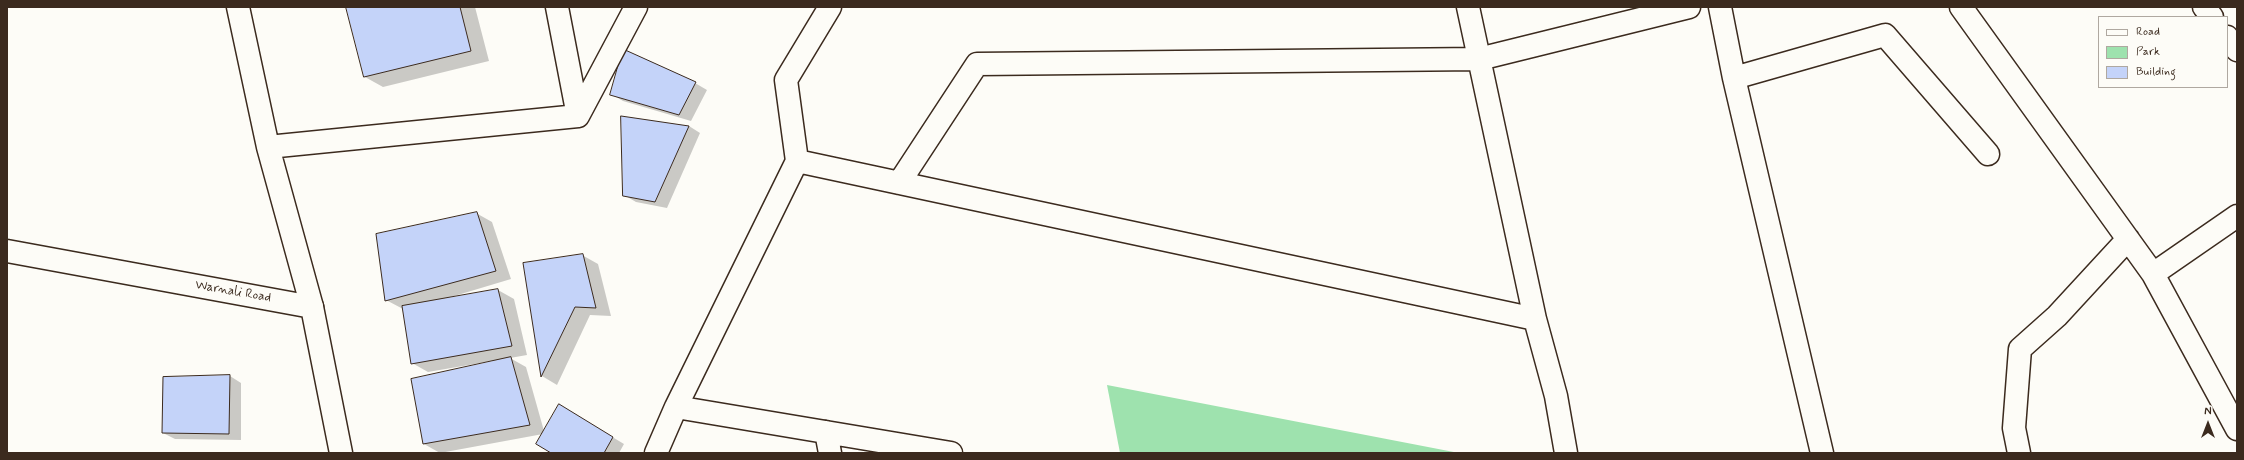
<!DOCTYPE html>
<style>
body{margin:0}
#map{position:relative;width:2244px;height:460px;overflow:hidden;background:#fdfcf7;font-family:Mynerve,sans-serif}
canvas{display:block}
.frame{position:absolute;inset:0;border:8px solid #3b2a1e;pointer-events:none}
.legend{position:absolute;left:2098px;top:16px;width:130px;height:72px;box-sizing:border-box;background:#fdfcf7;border:1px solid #afa8a0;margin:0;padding:5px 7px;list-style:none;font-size:12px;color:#3b2a1e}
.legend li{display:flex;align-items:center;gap:8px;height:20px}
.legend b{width:20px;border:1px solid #afa8a0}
.north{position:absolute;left:2188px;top:404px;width:40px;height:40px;-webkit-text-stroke:3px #fdfcf7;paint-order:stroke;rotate:0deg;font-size:11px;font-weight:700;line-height:16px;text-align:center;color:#3b2a1e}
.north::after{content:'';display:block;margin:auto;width:14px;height:18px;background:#3b2a1e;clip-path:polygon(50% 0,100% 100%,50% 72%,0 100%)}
</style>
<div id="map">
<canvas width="2244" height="460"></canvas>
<div class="frame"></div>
<ul class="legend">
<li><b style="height:5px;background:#fdfcf7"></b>Road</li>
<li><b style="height:11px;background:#9ee2ae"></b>Park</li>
<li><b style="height:11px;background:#c4d3f9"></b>Building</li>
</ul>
<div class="north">N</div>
</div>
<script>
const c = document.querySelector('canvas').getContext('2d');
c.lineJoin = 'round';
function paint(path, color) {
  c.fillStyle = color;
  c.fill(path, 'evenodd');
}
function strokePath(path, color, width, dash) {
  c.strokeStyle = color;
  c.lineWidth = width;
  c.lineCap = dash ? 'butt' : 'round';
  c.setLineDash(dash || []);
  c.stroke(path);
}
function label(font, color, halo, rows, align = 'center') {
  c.font = font + ' Mynerve,sans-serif';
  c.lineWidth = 4;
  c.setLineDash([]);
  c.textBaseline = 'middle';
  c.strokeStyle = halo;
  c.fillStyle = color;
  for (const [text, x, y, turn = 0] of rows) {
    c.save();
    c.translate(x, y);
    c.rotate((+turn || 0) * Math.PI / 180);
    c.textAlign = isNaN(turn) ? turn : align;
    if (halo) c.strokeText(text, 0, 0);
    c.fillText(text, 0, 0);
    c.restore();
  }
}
paint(new Path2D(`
 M1107 385 1459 453H1120Z`), '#9ee2ae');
paint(new Path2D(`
 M347 7H475L489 61 383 87 365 77Z
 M695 83 707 90 691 121 623 101 611 94Z
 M689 126 700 133 667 208 636 202 624 195Z
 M476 213 492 222 511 279 441 300 498 290 514 299 527 355 510 358 526 367 544 431 559 405 624 444 619 453H553L543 434 440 453 424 444 412 380 493 362 492 361 428 372 412 363 403 309 386 300Z
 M582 255 598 264 611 316 590 315 557 385 542 376 524 264Z
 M230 376 241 383V440L175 439 163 433Z`), '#0003');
const building = new Path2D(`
 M346 7H460L471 51 364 77Z
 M623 49 696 82 679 115 610 95Z
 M621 116 689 126 655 202 623 196Z
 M477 212 496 271 385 301 376 234Z
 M583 254 596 308 575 307 541 377 523 263Z
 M498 289 512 346 411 364 402 306Z
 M511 357 530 425 423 444 411 379Z
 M230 375 229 434 162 433 163 377Z
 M559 404 613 437 604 453H551L536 444Z`);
paint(building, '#c4d3f9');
strokePath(building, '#3b2a1e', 1);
const minor = new Path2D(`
 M238 7 268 147 312 307
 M1720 7 1734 78 1822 453
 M1961 7 2153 274
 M2204 7 2212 17
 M2227 37 2237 50
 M1734 78 1885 35 1988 154
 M578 116 636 7
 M268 147 578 116 557 7
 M797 161 786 80 830 7
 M899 183 977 64 1479 59 1689 7
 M2237 216 2153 274 2237 429
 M1535 319 1556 396 1566 453
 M676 407 797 161 1535 319 1468 7
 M826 432 830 453
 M656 453 676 407 951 453
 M2019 453 2014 428 2020 349 2057 316 2128 239`);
const major = new Path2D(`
 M7 251 312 307 341 453`);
strokePath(minor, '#3b2a1e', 25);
strokePath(major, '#3b2a1e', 25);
strokePath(minor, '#fdfcf7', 22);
strokePath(major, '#fdfcf7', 22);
label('13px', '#3b2a1e', '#fdfcf7', [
 ["Warnali Road",233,292,10]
]);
</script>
